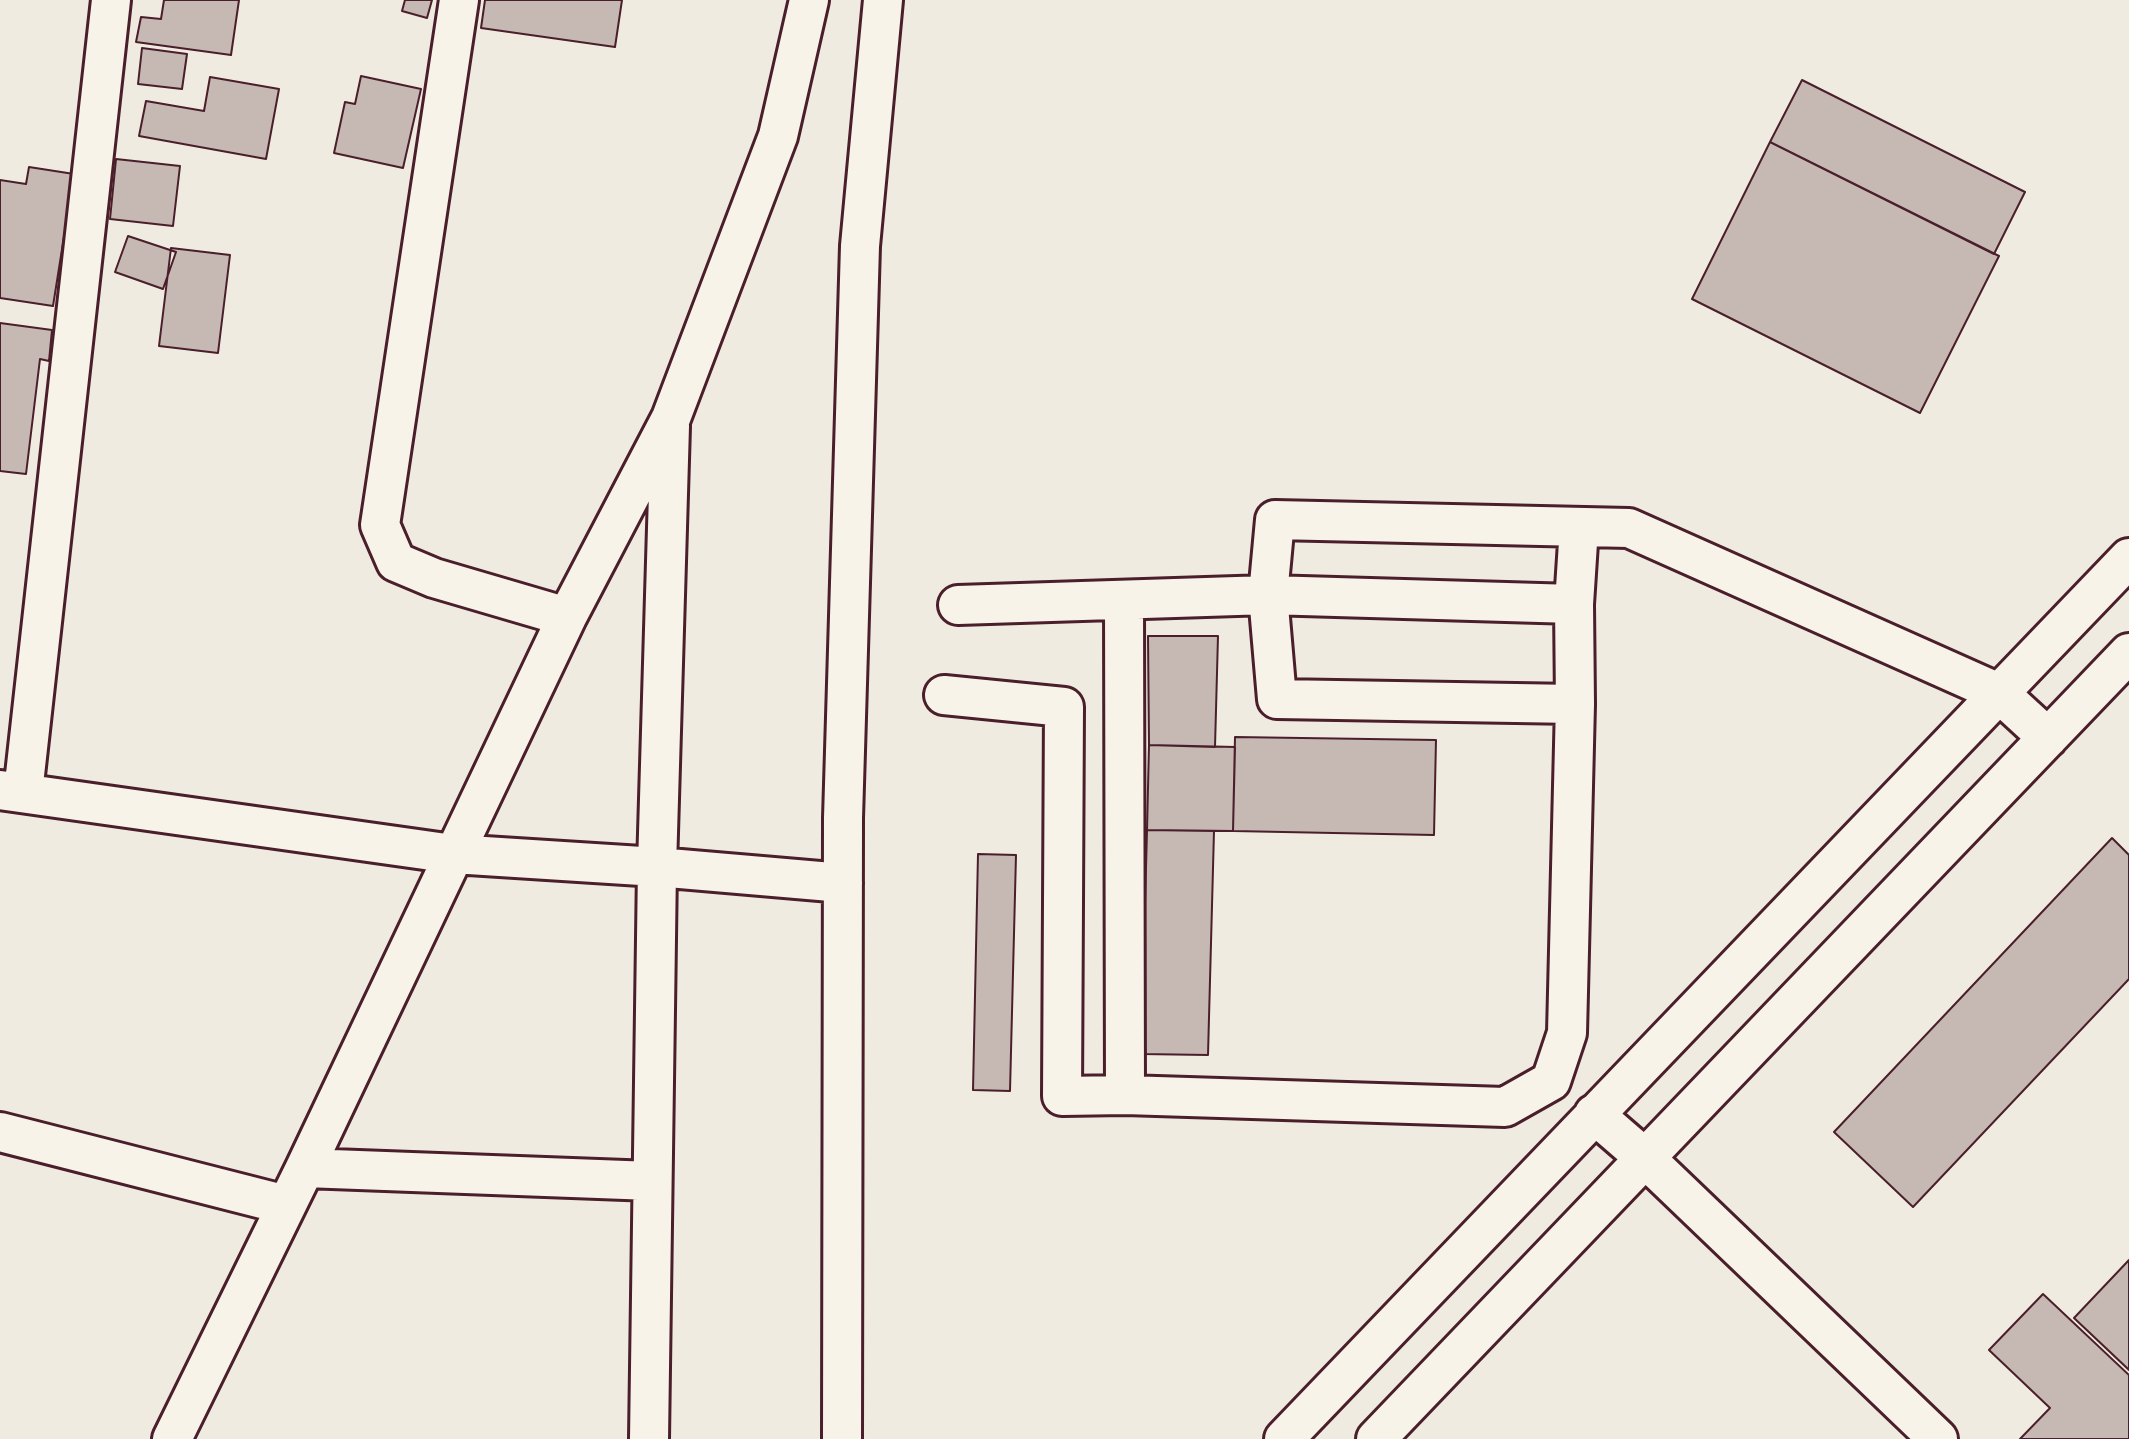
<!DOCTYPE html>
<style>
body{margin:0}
canvas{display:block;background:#f0ebe0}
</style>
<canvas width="2129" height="1439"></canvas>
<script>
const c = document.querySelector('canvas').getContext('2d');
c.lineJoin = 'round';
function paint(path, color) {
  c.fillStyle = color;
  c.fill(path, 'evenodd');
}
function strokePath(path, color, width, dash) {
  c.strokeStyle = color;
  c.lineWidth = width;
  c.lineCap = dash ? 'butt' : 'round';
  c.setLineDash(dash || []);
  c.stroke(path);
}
const building = new Path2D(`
 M164 0H239L231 55 136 42 141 17 161 19Z
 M405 0H432L427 18 402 11Z
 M485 0H622L615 47 481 28Z
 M142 48 187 54 182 89 138 84Z
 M361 76 421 89 403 168 334 153 345 102 355 104Z
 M210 77 279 89 266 159 139 136 146 101 204 111Z
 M1802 80 2025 192 1994 254 1770 142Z
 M1770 142 1999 256 1920 413 1692 299Z
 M116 159 180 166 173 226 110 219Z
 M29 167 74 174 53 306 0 298V180L26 184Z
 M128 236 176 252 163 289 115 272Z
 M171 248 230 255 218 353 159 346Z
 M0 323 52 330 49 361 40 359 26 474 0 471Z
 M1148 636H1218L1215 747 1149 745Z
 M1235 737 1436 740 1434 835 1233 831Z
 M1149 745 1235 747 1233 831 1147 830Z
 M1147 830 1214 831 1208 1055 1141 1054Z
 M2112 838 2129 855V979L1913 1207 1834 1132Z
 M978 854 1016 855 1010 1091 973 1090Z
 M2129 1260V1370L2074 1318Z
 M2043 1294 2129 1375V1439H2020L2050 1408 1989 1350Z`);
paint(building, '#c6b8b3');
strokePath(building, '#4a1f2b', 2);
const minor = new Path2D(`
 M459 0 380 525 396 562 434 578 567 617
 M1124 600 1125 1095
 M958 605 1268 595 1574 604
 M944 695 1064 707 1062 1096 1125 1095 1505 1107 1551 1081 1567 1033 1575 704 1574 604 1579 527
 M1575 704 1277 699 1268 595 1275 520 1629 528 1999 693 2048 738
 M0 790 453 854 657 867 843 883
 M23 793 111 0
 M1594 1114 1646 1159 1938 1439
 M0 1132 286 1205
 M305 1168 652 1181
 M172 1439 305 1168 567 617 671 418 778 136 809 0
 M649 1439 657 867 670 426
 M842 1439 843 818 860 246 883 0
 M1284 1439 2129 558
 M1376 1439 2129 653`);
strokePath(minor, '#4a1f2b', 44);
strokePath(minor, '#f7f3e8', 38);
</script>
